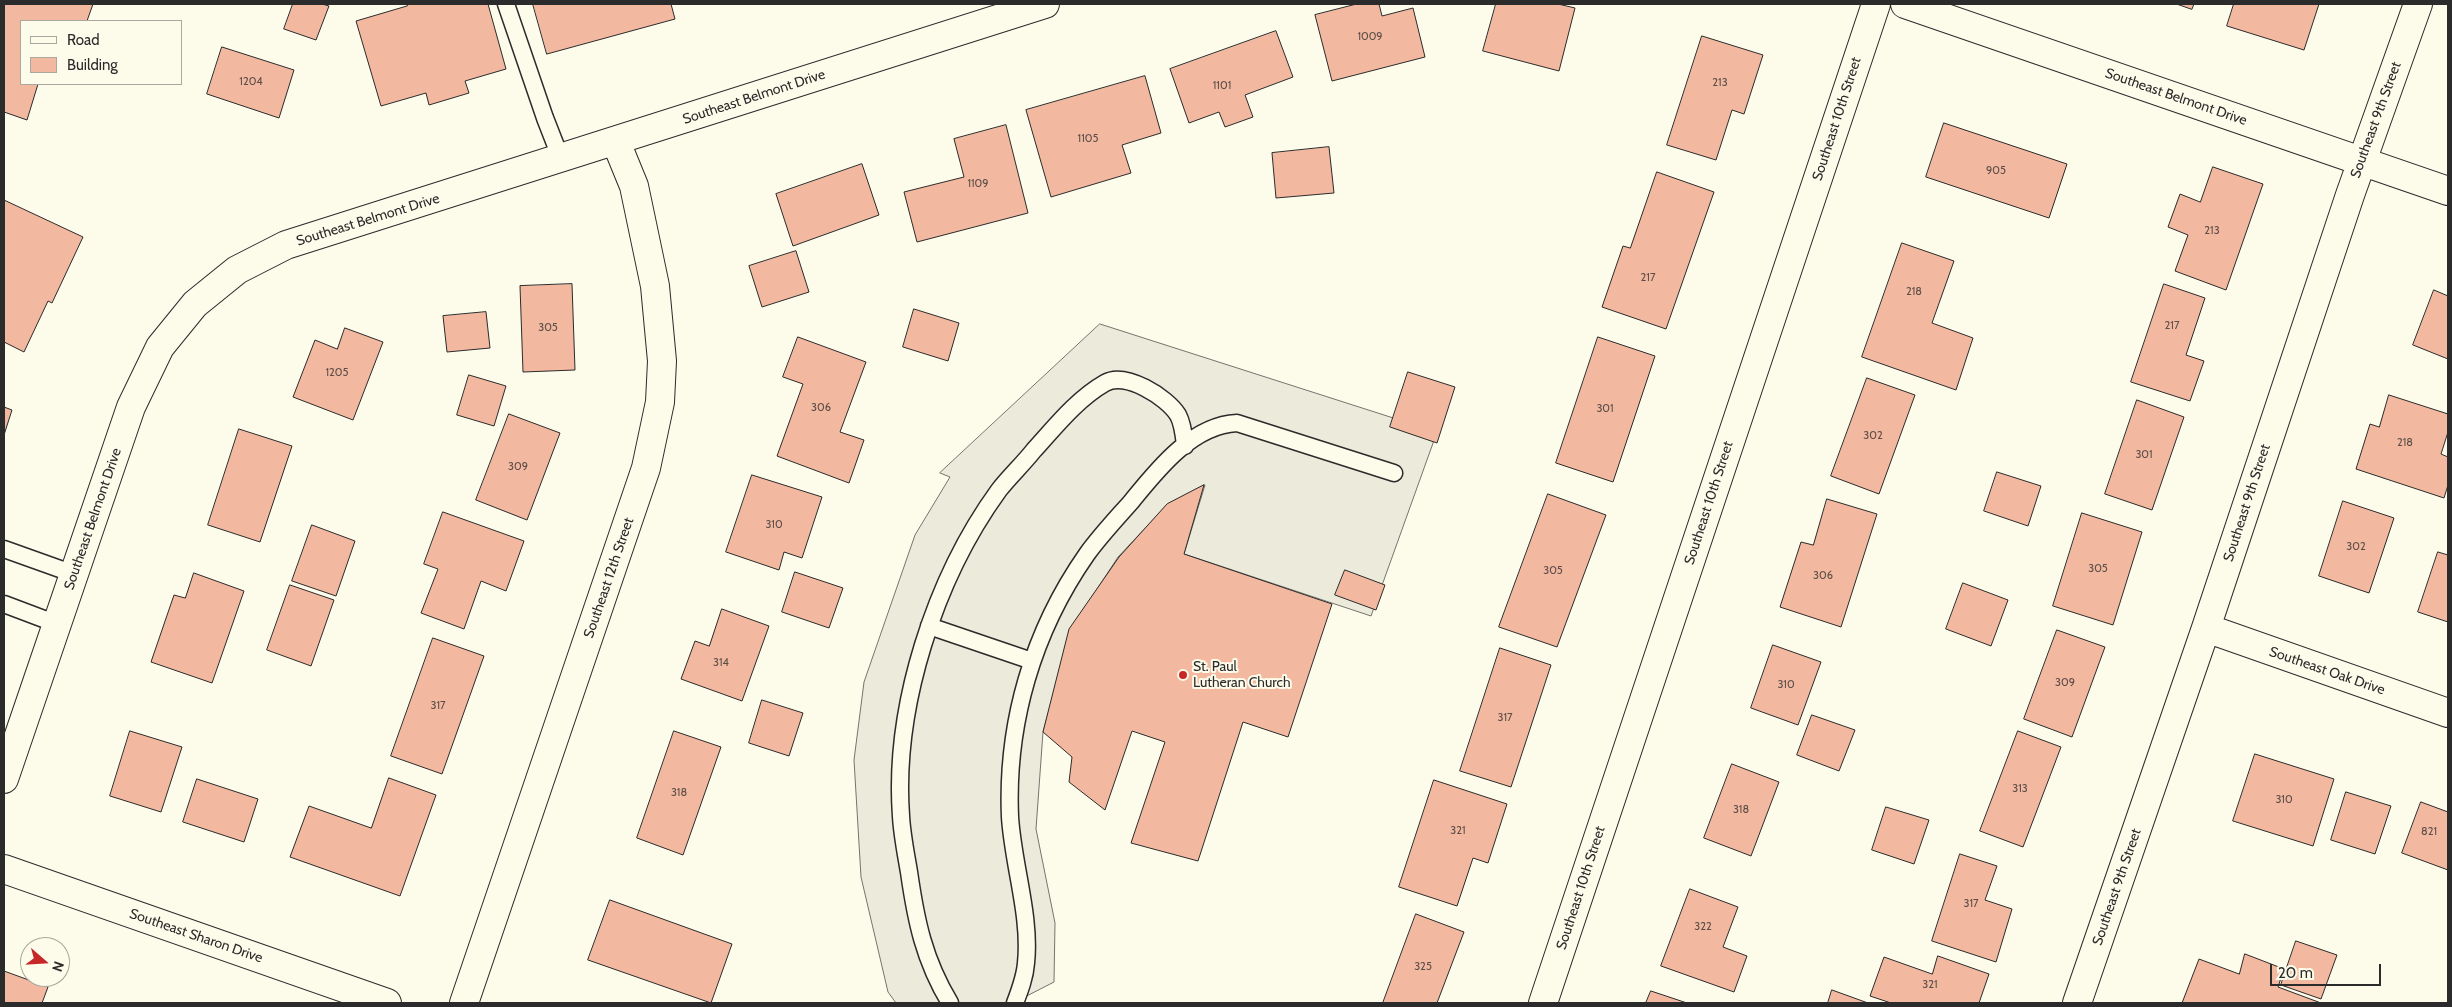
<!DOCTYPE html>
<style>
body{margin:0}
#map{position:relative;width:2452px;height:1007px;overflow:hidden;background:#fdfbea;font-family:Cabin,sans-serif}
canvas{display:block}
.frame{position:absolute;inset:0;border:5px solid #2b2b2b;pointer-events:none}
.legend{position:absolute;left:20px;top:20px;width:162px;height:65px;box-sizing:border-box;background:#fdfbea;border:1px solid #a9a89e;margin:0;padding:6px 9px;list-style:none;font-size:15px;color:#2b2b2b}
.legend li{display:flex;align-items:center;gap:10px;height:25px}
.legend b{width:25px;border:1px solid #a9a89e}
.north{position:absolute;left:20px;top:937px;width:50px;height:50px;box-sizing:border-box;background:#fdfbea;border:1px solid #a9a89e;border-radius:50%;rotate:109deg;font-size:14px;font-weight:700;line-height:20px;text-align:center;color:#2b2b2b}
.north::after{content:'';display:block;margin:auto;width:18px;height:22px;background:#c62828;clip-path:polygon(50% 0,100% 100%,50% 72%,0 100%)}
.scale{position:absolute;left:2270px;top:964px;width:111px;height:22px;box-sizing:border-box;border:2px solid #2b2b2b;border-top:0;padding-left:6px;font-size:15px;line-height:18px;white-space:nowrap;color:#2b2b2b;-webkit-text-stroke:4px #fdfbea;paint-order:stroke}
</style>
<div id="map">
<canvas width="2452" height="1007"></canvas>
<div class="frame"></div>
<ul class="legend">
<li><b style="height:6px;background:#fdfbea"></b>Road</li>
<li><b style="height:14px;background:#f2b8a0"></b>Building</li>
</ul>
<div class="north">N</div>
<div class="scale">20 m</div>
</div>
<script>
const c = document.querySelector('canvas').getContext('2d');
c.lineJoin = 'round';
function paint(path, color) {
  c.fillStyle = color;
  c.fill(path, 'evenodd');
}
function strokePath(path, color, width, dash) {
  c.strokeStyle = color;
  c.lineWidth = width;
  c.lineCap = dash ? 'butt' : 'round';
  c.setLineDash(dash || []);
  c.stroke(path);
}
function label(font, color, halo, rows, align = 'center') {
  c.font = font + ' Cabin,sans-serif';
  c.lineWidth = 4;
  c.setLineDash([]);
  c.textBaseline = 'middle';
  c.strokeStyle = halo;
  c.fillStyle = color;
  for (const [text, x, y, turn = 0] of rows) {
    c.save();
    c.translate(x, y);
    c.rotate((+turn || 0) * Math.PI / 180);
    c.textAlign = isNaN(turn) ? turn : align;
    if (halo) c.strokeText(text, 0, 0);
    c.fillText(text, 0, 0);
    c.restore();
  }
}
const parking = new Path2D(`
 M1100 324 1437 432 1371 616 1184 554 1205 485 1167 505 1118 557 1071 629 1043 732 1036 829 1055 923 1054 982 1013 1003H896L888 992 861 877 854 760 864 682 915 535 950 477 940 473Z`);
paint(parking, '#eceadb');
strokePath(parking, '#74746e', 1);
const building = new Path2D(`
 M4 4H93L87 21H21V84H38L27 120 4 112Z
 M293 4H322L329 6 316 40 284 29Z
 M407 4H488L506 69 465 81 469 93 429 105 426 93 381 106 356 21 407 6Z
 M533 4H671L675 19 547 54Z
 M1357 4H1379L1382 16 1413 8 1425 57 1332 81 1315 15Z
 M1496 4H1558L1575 8 1559 71 1483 51Z
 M2177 4H2194L2192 9Z
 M2234 4H2319L2304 50 2227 26Z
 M1276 31 1293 77 1245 95 1253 117 1225 127 1219 112 1189 123 1170 69Z
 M1702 36 1763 55 1744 114 1732 110 1716 160 1667 145Z
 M222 47 294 70 279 118 207 94Z
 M1145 76 1161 133 1122 145 1131 173 1051 197 1026 110Z
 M1944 123 2067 164 2049 218 1926 177Z
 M1006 125 1028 213 917 242 904 192 964 177 954 139Z
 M1329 147 1334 193 1276 198 1272 153Z
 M862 164 879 215 793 246 776 194Z
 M2213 167 2263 184 2226 290 2175 271 2188 235 2168 227 2180 194 2200 202Z
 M1657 172 1714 192 1666 329 1602 307 1623 246 1630 248Z
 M4 200 83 237 52 303 48 301 24 352 4 342Z
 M1902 243 1954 261 1932 323 1973 338 1956 390 1862 357Z
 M796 251 809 292 762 307 749 266Z
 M572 284 575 370 523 372 520 286Z
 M2164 284 2205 298 2186 355 2204 361 2190 401 2131 382Z
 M2434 290 2448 296V359L2413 345Z
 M914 309 959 323 948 361 903 347Z
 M486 312 490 348 447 352 443 316Z
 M345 328 383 342 353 420 293 397 315 340 337 349Z
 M798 337 866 362 840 432 864 440 849 483 777 456 803 384 783 377Z
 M1598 337 1655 356 1613 482 1556 463Z
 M1408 372 1455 387 1437 443 1390 427Z
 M469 375 506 386 494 426 457 415Z
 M1867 378 1915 395 1879 494 1831 476Z
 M2389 395 2448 414V432L2441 454 2448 457V485L2444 498 2356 469 2370 424 2379 427Z
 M2137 400 2184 417 2152 510 2105 494Z
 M4 407 12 410 4 435Z
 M509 414 560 433 527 520 476 500Z
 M239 429 292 446 260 542 208 525Z
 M1997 472 2041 486 2028 526 1984 511Z
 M752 475 822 497 802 558 784 552 779 570 726 552Z
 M1204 485 1184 554 1332 604 1288 737 1243 722 1198 861 1131 843 1165 742 1132 731 1105 810 1069 782 1072 757 1043 732 1069 629 1119 557 1167 504Z
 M1548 494 1606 515 1557 647 1499 627Z
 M1827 499 1877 514 1841 627 1780 607 1801 542 1813 545Z
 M2343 501 2394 518 2369 593 2319 576Z
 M443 512 524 541 506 591 481 581 464 629 421 613 438 569 424 564Z
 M2082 513 2142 532 2113 625 2053 606Z
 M312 525 355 541 336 596 292 581Z
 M2438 552 2448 555V622L2418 612Z
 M1345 570 1385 585 1376 610 1335 595Z
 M795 572 843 588 829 628 782 612Z
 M194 573 244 591 212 683 151 662 174 595 185 598Z
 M1963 583 2008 600 1991 646 1946 629Z
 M290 585 334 600 311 666 267 650Z
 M722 609 769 626 742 701 681 679 695 641 709 646Z
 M2057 630 2105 647 2072 737 2024 719Z
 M433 638 484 656 442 774 391 756Z
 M1773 645 1821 662 1798 725 1751 708Z
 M1500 648 1551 665 1511 787 1460 771Z
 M762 700 803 713 789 756 749 743Z
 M1812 715 1855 730 1839 771 1797 755Z
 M130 731 182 747 161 812 110 796Z
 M674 731 721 747 683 855 637 838Z
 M2018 731 2061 747 2023 847 1980 831Z
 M2255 754 2334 779 2313 846 2233 821Z
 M1732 764 1779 782 1751 856 1704 838Z
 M389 778 436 795 400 896 290 857 309 806 371 828Z
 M197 779 258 799 244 842 183 822Z
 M1434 780 1507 804 1488 863 1473 858 1457 906 1399 887Z
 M2346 792 2391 806 2375 854 2331 840Z
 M2421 802 2448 812V870L2402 853Z
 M1886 807 1929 820 1914 864 1872 850Z
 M1960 854 1997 866 1985 900 2012 909 1996 962 1932 941Z
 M1690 889 1738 907 1723 947 1747 956 1734 992 1661 966Z
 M610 900 732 944 711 1003 588 960Z
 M1416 914 1464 932 1437 1003H1383Z
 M2296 941 2337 955 2321 999 2281 985Z
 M2245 954 2284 969 2278 987 2321 1003H2182L2199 959 2239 974Z
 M1938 956 1989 974 1979 1003H1891L1870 996 1884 957 1932 974Z
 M4 971 48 987 42 1003H4Z
 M1832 990 1868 1003H1828Z
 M1651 991 1687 1003H1646Z`);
paint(building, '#f2b8a0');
strokePath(building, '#2b2b2b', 1);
const lane = new Path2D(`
 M506 4 545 118 561 159
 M4 549 74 574
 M4 604 57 624
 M929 626 1032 661
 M950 1003C924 960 916 921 909 872 906 854 902 835 901 816 893 707 935 578 999 490 1010 476 1023 464 1034 450 1055 427 1077 399 1105 383 1125 371 1167 397 1178 415 1183 424 1184 436 1185 446
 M1015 1003C1020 990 1025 977 1026 963 1031 916 1013 865 1010 817 1006 723 1033 631 1087 554 1100 536 1116 519 1131 502 1157 470 1192 425 1237 423L1394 473`);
const street = new Path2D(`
 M1905 4 2448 191
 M2206 628 2448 713
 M4 779 131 407 160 347 195 304 237 270 286 245 1045 4
 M4 869 387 1003
 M464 1003 646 468 660 402 662 361 655 286 634 186 616 142
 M1543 1003 1876 4
 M2077 1003 2206 628 2350 195 2418 4`);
strokePath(lane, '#2b2b2b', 19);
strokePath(street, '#2b2b2b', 30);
strokePath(lane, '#fdfbea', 16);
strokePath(street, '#fdfbea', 28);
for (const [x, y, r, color] of [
 [1183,675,5,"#c62828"]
]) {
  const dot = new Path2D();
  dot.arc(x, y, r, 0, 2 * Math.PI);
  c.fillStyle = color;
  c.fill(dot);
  strokePath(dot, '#fdfbea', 2);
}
label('11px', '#5d4e48', null, [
 ["1009",1370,37],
 ["1204",251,82],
 ["213",1720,83],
 ["1101",1222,86],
 ["1105",1088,139],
 ["905",1996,171],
 ["1109",978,184],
 ["213",2212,231],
 ["217",1648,278],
 ["218",1914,292],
 ["217",2172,326],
 ["305",548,328],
 ["1205",337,373],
 ["306",821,408],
 ["301",1605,409],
 ["302",1873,436],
 ["218",2405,443],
 ["301",2144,455],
 ["309",518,467],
 ["310",774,525],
 ["302",2356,547],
 ["305",2098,569],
 ["305",1553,571],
 ["306",1823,576],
 ["314",721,663],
 ["309",2065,683],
 ["310",1786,685],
 ["317",438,706],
 ["317",1505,718],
 ["313",2020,789],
 ["318",679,793],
 ["310",2284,800],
 ["318",1741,810],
 ["321",1458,831],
 ["821",2429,832],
 ["317",1971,904],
 ["322",1703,927],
 ["325",1423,967],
 ["321",1930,985]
]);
label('14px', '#2b2b2b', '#fdfbea', [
 ["Southeast Belmont Drive",754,97,-18],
 ["Southeast Belmont Drive",2176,97,19],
 ["Southeast 10th Street",1837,119,-72],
 ["Southeast 9th Street",2376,120,-70],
 ["Southeast Belmont Drive",368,220,-17],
 ["Southeast 10th Street",1709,503,-72],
 ["Southeast 9th Street",2247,503,-72],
 ["Southeast Belmont Drive",93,519,-71],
 ["Southeast 12th Street",609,578,-71],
 ["Southeast Oak Drive",2327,671,19],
 ["Southeast 9th Street",2117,887,-71],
 ["Southeast 10th Street",1581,888,-72],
 ["Southeast Sharon Drive",196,936,19]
]);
label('14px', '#2b2b2b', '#fdfbea', [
 ["St. Paul",1193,667],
 ["Lutheran Church",1193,683]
], 'left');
</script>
